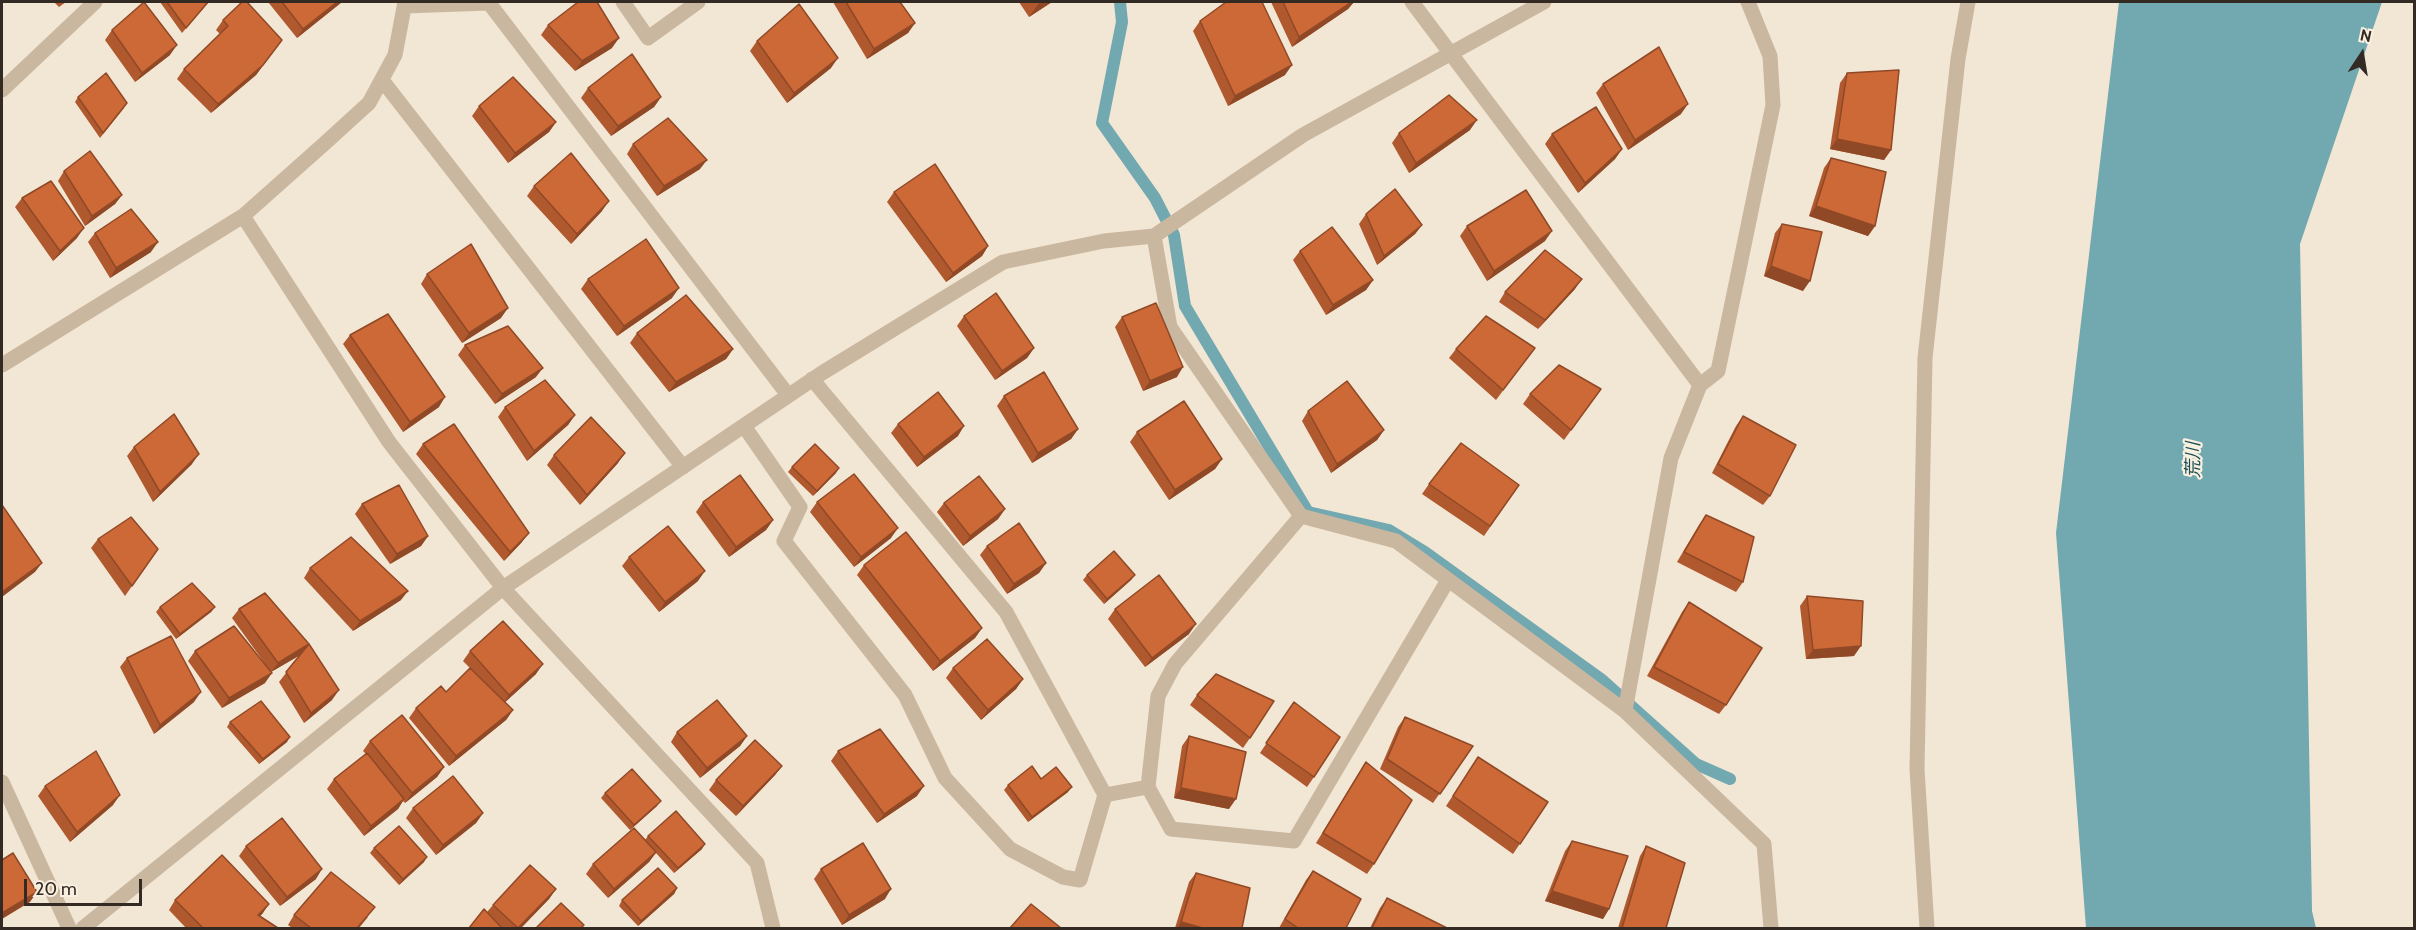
<!DOCTYPE html>
<meta charset="utf-8">
<style>
body{margin:0}
#map{position:relative;width:2416px;height:930px;overflow:hidden;background:#f2e6d4;font-family:Cabin,sans-serif}
canvas{display:block}
.frame{position:absolute;inset:0;border:3px solid #332a24;pointer-events:none}
.north{position:absolute;left:2332px;top:24px;width:60px;height:60px;-webkit-text-stroke:4px #f9f0e0;paint-order:stroke;rotate:12deg;font-size:16px;font-weight:700;line-height:24px;text-align:center;color:#332a24}
.north::after{content:'';display:block;margin:auto;width:21px;height:27px;background:#332a24;clip-path:polygon(50% 0,100% 100%,50% 72%,0 100%)}
.scale{position:absolute;left:24px;top:879px;width:118px;height:27px;box-sizing:border-box;border:3px solid #332a24;border-top:0;padding-left:8px;font-size:18px;line-height:21px;white-space:nowrap;color:#332a24;-webkit-text-stroke:4px #f9f0e0;paint-order:stroke}
</style>
<div id="map">
<canvas width="2416" height="930"></canvas>
<div class="frame"></div>
<div class="north">N</div>
<div class="scale">20 m</div>
</div>
<script>
const c = document.querySelector('canvas').getContext('2d');
c.lineJoin = 'round';
function paint(path, color) {
  c.fillStyle = color;
  c.fill(path, 'evenodd');
}
function strokePath(path, color, width, dash) {
  c.strokeStyle = color;
  c.lineWidth = width;
  c.lineCap = dash ? 'butt' : 'round';
  c.setLineDash(dash || []);
  c.stroke(path);
}
function label(font, color, halo, rows, align = 'center') {
  c.font = font + ' Cabin,"Noto Sans JP",sans-serif';
  c.lineWidth = 4.5;
  c.setLineDash([]);
  c.textBaseline = 'middle';
  c.strokeStyle = halo;
  c.fillStyle = color;
  for (const [text, x, y, turn = 0] of rows) {
    c.save();
    c.translate(x, y);
    c.rotate((+turn || 0) * Math.PI / 180);
    c.textAlign = isNaN(turn) ? turn : align;
    if (halo) c.strokeText(text, 0, 0);
    c.fillText(text, 0, 0);
    c.restore();
  }
}
paint(new Path2D(`
 M2119 2H2382L2300 244 2312 911 2316 928H2086L2056 533Z`), '#72a8b0');
strokePath(new Path2D(`
 M1120 2 1122 22 1102 123 1155 198 1174 235 1185 306 1308 512 1389 530 1425 552 1601 679 1696 764 1730 779`), '#72a8b0', 12);
strokePath(new Path2D(`
 M623 2 648 38 698 2
 M1412 2 1700 385
 M405 6 489 3 788 395
 M382 80 683 467
 M2 90 95 2
 M243 216 389 442 503 588 757 863 773 928
 M1154 236 1170 327 1301 516 1396 541 1625 711 1764 844 1771 928
 M2 365 243 216 324 144 369 103 395 55 405 2
 M744 426 800 507 784 541 905 695 945 778 1010 849 1063 877 1080 880 1105 795 1006 612 812 379
 M1625 711 1671 458 1700 385 1718 371 1773 105 1770 56 1748 2
 M2 782 69 928
 M1148 787 1171 829 1294 841 1448 580
 M1105 795 1148 787 1158 696 1175 664 1301 516
 M83 928 503 588 822 373 1003 262 1104 241 1154 236 1303 135 1544 2`), '#cab7a0', 15);
strokePath(new Path2D(`
 M1927 928 1917 769 1925 358 1958 59 1968 2`), '#cab7a0', 15);
paint(new Path2D(`
 M54 2H66L59 7Z
 M160 2H209L182 33Z
 M268 2H342L297 38Z
 M833 2H900L915 23 908 33 867 59Z
 M1019 2H1052L1029 17Z
 M1271 2H1354L1348 9 1292 47Z
 M223 20 282 40 256 75 211 113 177 79 184 69 220 34 216 30Z
 M1200 21 1285 75 1228 106 1193 31Z
 M548 25 612 48 575 71 541 35Z
 M112 30 170 55 135 82 105 40Z
 M757 41 831 68 787 103 750 51Z
 M1847 73 1891 150 1884 160 1830 149 1840 83Z
 M1603 84 1681 114 1628 150 1596 93Z
 M588 88 661 97 654 107 611 136 581 98Z
 M78 97 124 108 100 138 75 102Z
 M479 106 556 122 549 132 508 163 472 116Z
 M1470 130 1409 173 1392 143 1399 133Z
 M1552 134 1622 149 1615 159 1578 193 1545 144Z
 M633 144 700 169 657 196 627 154Z
 M1831 158 1875 226 1868 236 1809 216 1824 168Z
 M64 171 122 195 115 204 85 226 58 181Z
 M534 186 602 211 571 244 527 196Z
 M894 192 988 246 982 256 946 282 887 202Z
 M22 198 77 238 53 261 15 207Z
 M1366 214 1422 225 1415 234 1377 265 1359 224Z
 M1782 224 1803 291 1764 276 1775 233Z
 M1467 226 1545 241 1487 281 1460 236Z
 M95 233 151 252 110 278 88 242Z
 M1300 251 1373 280 1366 290 1326 315 1293 260Z
 M427 274 501 318 462 343 421 284Z
 M588 279 672 298 617 336 581 289Z
 M1575 289 1538 329 1499 302 1505 292Z
 M964 316 1034 348 1027 358 995 380 957 326Z
 M1122 317 1177 377 1143 391 1115 327Z
 M637 333 733 349 726 359 669 392 630 343Z
 M350 335 439 407 403 432 343 344Z
 M465 345 536 377 495 404 458 355Z
 M1535 348 1496 400 1449 358 1456 349Z
 M1601 389 1564 440 1523 404 1530 394Z
 M1004 396 1078 429 1071 439 1032 463 997 406Z
 M505 407 575 415 568 425 527 461 498 417Z
 M1308 411 1384 430 1377 440 1331 473 1302 421Z
 M1743 416 1770 496 1763 505 1712 473 1736 426Z
 M898 424 958 436 917 467 891 433Z
 M1137 432 1222 459 1215 469 1169 500 1130 442Z
 M423 444 522 542 504 561 416 454Z
 M134 447 192 464 153 502 127 456Z
 M554 455 618 463 580 505 547 465Z
 M792 467 836 473 813 496 788 472Z
 M1429 484 1519 485 1484 536 1422 494Z
 M703 502 773 520 766 530 729 557 696 512Z
 M817 502 891 538 854 567 810 512Z
 M944 503 1005 509 998 519 963 546 937 512Z
 M362 504 428 536 421 546 390 564 355 514Z
 M1706 515 1743 582 1736 592 1677 562 1699 525Z
 M98 539 158 549 125 596 91 548Z
 M987 546 1046 563 1039 573 1007 594 980 555Z
 M629 557 698 581 659 612 622 566Z
 M864 565 982 628 975 638 933 671 857 575Z
 M310 568 401 600 353 631 304 578Z
 M1087 575H1135L1131 580 1104 604 1083 580Z
 M265 593 332 700 304 723 279 682 300 655 271 672 232 618 239 609Z
 M1807 596 1854 656 1806 659 1800 606Z
 M1689 602 1726 705 1719 714 1647 676 1682 612Z
 M160 607H215L211 612 176 639 156 612Z
 M1115 609 1189 634 1145 667 1108 619Z
 M195 651 265 683 222 708 188 661Z
 M470 651 536 674 505 702 513 710 506 720 449 766 409 718 416 708 446 692 470 668 463 661Z
 M127 658 194 702 154 734 120 667Z
 M953 668 1023 679 1016 689 981 720 946 678Z
 M1197 695 1250 738 1243 748 1190 705Z
 M1294 702 1314 777 1307 787 1260 753Z
 M1405 717 1473 746 1433 803 1380 769 1398 727Z
 M230 722 287 742 259 764 227 727Z
 M677 732 747 736 740 746 700 778 671 742Z
 M1189 736 1229 809 1174 798 1182 746Z
 M370 741 444 767 437 777 405 803 403 801 398 809 364 836 327 789 334 779 366 754 363 751Z
 M838 751 917 796 877 823 831 761Z
 M1478 757 1548 802 1513 854 1446 806Z
 M1366 762 1374 864 1367 874 1316 843Z
 M782 766 775 775 736 816 709 790 716 780Z
 M1041 779 1068 792 1028 822 1004 790 1008 785Z
 M45 786 113 805 70 842 38 796Z
 M605 793 657 806 630 830 601 798Z
 M413 808 483 813 476 823 436 855 406 818Z
 M648 836 702 849 674 873 656 853 649 862 608 898 586 874 593 864 645 840Z
 M1572 841 1609 909 1603 919 1545 901 1565 851Z
 M246 846 316 879 280 906 239 856Z
 M1646 846 1666 928H1618L1640 856Z
 M374 848 424 862 399 885 370 853Z
 M821 869 885 899 842 925 814 879Z
 M1313 871 1346 928H1279L1306 880Z
 M1196 873 1242 928H1175L1189 882Z
 M677 888 674 894 638 926 619 906 622 900Z
 M556 889 549 899 521 928H469L487 912 493 905Z
 M1387 898 1447 928H1370L1380 908Z
 M175 900 263 913 259 917 278 928H186L169 910Z
 M294 915 368 917 359 928H292L288 925Z`), '#b0592f');
paint(new Path2D(`
 M337 2H342L297 38 303 29Z
 M1041 2H1052L1029 17 1039 3Z
 M1352 2H1354L1348 9 1292 47 1299 37Z
 M915 23 908 33 867 59 874 49Z
 M619 38 612 48 575 71 582 61Z
 M282 40 256 75 211 113 218 104Z
 M177 45 170 55 135 82 142 73Z
 M838 58 831 68 787 103 794 93Z
 M1292 65 1285 75 1228 106 1235 96Z
 M661 97 654 107 611 136 618 126Z
 M1688 104 1681 114 1628 150 1635 140Z
 M1477 120 1470 130 1409 173 1416 163Z
 M556 122 549 132 508 163 515 153Z
 M1837 139 1891 150 1884 160 1830 149Z
 M1622 149 1615 159 1578 193 1585 183Z
 M707 160 700 169 657 196 664 186Z
 M122 195 115 204 85 226 92 216Z
 M609 201 602 211 571 244 577 234Z
 M1816 206 1875 226 1868 236 1809 216Z
 M1422 225 1415 234 1377 265 1384 256Z
 M84 228 77 238 53 261 60 251Z
 M1552 231 1545 241 1487 281 1494 271Z
 M158 242 151 252 110 278 116 268Z
 M988 246 982 256 946 282 953 273Z
 M1771 266 1810 281 1803 291 1764 276Z
 M1582 279 1575 289 1538 329 1545 320Z
 M1373 280 1366 290 1326 315 1333 305Z
 M679 288 672 298 617 336 624 326Z
 M508 308 501 318 462 343 469 333Z
 M1034 348 1027 358 995 380 1002 371Z
 M733 349 726 359 669 392 676 382Z
 M1183 367 1177 377 1143 391 1150 381Z
 M543 368 536 377 495 404 502 394Z
 M445 397 439 407 403 432 410 422Z
 M575 415 568 425 527 461 534 451Z
 M964 426 958 436 917 467 924 457Z
 M1078 429 1071 439 1032 463 1038 453Z
 M1384 430 1377 440 1331 473 1337 464Z
 M625 453 618 463 580 505 587 495Z
 M199 454 192 464 153 502 160 492Z
 M1222 459 1215 469 1169 500 1175 490Z
 M839 468 836 473 813 496 817 491Z
 M1005 509 998 519 963 546 970 536Z
 M773 520 766 530 729 557 736 547Z
 M898 528 891 538 854 567 861 557Z
 M529 533 522 542 504 561 510 552Z
 M428 536 421 546 390 564 397 554Z
 M42 563 35 572 2 597V592Z
 M1046 563 1039 573 1007 594 1014 584Z
 M705 571 698 581 659 612 665 602Z
 M1135 575 1131 580 1104 604 1107 599Z
 M408 591 401 600 353 631 360 621Z
 M215 607 211 612 176 639 180 634Z
 M1196 624 1189 634 1145 667 1152 658Z
 M982 628 975 638 933 671 940 661Z
 M309 644 302 654 271 672 278 663Z
 M1861 646 1854 656 1806 659 1813 650Z
 M543 664 536 674 502 705 509 695Z
 M272 673 265 683 222 708 229 698Z
 M1023 679 1016 689 981 720 988 710Z
 M339 690 332 700 304 723 311 713Z
 M201 692 194 702 154 734 160 725Z
 M513 710 506 720 449 766 456 756Z
 M747 736 740 746 700 778 707 768Z
 M290 737 287 742 259 764 263 759Z
 M782 766 775 775 736 816 743 806Z
 M444 767 437 777 405 803 412 793Z
 M924 786 917 796 877 823 884 814Z
 M1072 787 1068 792 1028 822 1032 817Z
 M1181 788 1236 799 1229 809 1174 798Z
 M120 795 113 805 70 842 77 832Z
 M404 799 398 809 364 836 371 826Z
 M661 801 657 806 630 830 634 825Z
 M483 813 476 823 436 855 443 845Z
 M705 844 702 849 674 873 678 868Z
 M656 852 649 862 608 898 614 889Z
 M427 857 424 862 399 885 403 879Z
 M322 869 316 879 280 906 287 897Z
 M677 888 674 894 638 926 641 921Z
 M556 889 549 899 521 928H519Z
 M891 889 885 899 842 925 849 915Z
 M1552 891 1609 909 1603 919 1545 901Z
 M37 892 30 902 2 919V913Z
 M269 904 263 913 251 925 258 915Z
 M1181 922 1203 928H1177Z`), '#904926');
const building = new Path2D(`
 M144 2 177 45 142 73 112 30Z
 M167 2H208L186 28Z
 M242 2H247L282 40 263 65 218 104 184 69 228 26 223 20Z
 M282 2H337L303 29Z
 M578 2H597L619 38 582 61 548 25Z
 M846 2H900L915 23 874 49Z
 M1226 2H1262L1292 65 1235 96 1200 21Z
 M1283 2H1352L1299 37Z
 M799 4 838 58 794 93 757 41Z
 M1659 47 1688 104 1635 140 1603 84Z
 M632 54 661 97 618 126 588 88Z
 M1899 70 1891 150 1837 139 1847 73Z
 M106 73 127 103 103 133 78 97Z
 M513 77 556 122 515 153 479 106Z
 M1449 95 1477 120 1416 163 1399 133Z
 M1596 107 1622 149 1585 183 1552 134Z
 M668 118 707 160 664 186 633 144Z
 M90 151 122 195 92 216 64 171Z
 M571 153 609 201 577 234 534 186Z
 M1831 158 1886 172 1875 226 1816 206Z
 M935 164 988 246 953 273 894 192Z
 M51 181 84 228 60 251 22 198Z
 M1395 189 1422 225 1384 256 1366 214Z
 M1526 190 1552 231 1494 271 1467 226Z
 M131 209 158 242 116 268 95 233Z
 M1782 224 1822 232 1810 281 1771 266Z
 M1332 227 1373 280 1333 305 1300 251Z
 M646 239 679 288 624 326 588 279Z
 M471 244 508 308 469 333 427 274Z
 M1545 250 1582 279 1545 320 1505 292Z
 M996 293 1034 348 1002 371 964 316Z
 M686 295 733 349 676 382 637 333Z
 M1156 303 1183 367 1150 381 1122 317Z
 M388 314 445 397 410 422 350 335Z
 M1486 316 1535 348 1503 390 1456 349Z
 M508 326 543 368 502 394 465 345Z
 M1559 365 1601 389 1571 430 1530 394Z
 M1044 372 1078 429 1038 453 1004 396Z
 M545 380 575 415 534 451 505 407Z
 M1347 381 1384 430 1337 464 1308 411Z
 M938 392 964 426 924 457 898 424Z
 M1184 401 1222 459 1175 490 1137 432Z
 M174 414 199 454 160 492 134 447Z
 M1743 416 1796 445 1770 496 1718 464Z
 M591 417 625 453 587 495 554 455Z
 M454 424 529 533 510 552 423 444Z
 M1461 443 1519 485 1490 526 1429 484Z
 M815 444 839 468 817 491 792 467Z
 M854 474 898 528 861 557 817 502Z
 M740 475 773 520 736 547 703 502Z
 M979 476 1005 509 970 536 944 503Z
 M399 485 428 536 397 554 362 504Z
 M2 505 42 563 2 592Z
 M1706 515 1754 537 1743 582 1684 552Z
 M131 517 158 549 132 586 98 539Z
 M1019 523 1046 563 1014 584 987 546Z
 M668 526 705 571 665 602 629 557Z
 M906 532 982 628 940 661 864 565Z
 M351 537 408 591 360 621 310 568Z
 M1114 551 1135 575 1107 599 1087 575Z
 M1159 575 1196 624 1152 658 1115 609Z
 M192 583 215 607 180 634 160 607Z
 M265 593 309 644 278 663 239 609Z
 M1807 596 1863 601 1861 646 1813 650Z
 M1689 602 1762 648 1726 705 1654 667Z
 M503 621 543 664 509 695 470 651Z
 M234 626 272 673 229 698 195 651Z
 M171 636 201 692 160 725 127 658Z
 M987 639 1023 679 988 710 953 668Z
 M309 644 339 690 311 713 286 672Z
 M470 668 513 710 456 756 416 708 441 686 446 692Z
 M1216 674 1274 701 1250 738 1197 695Z
 M717 700 747 736 707 768 677 732Z
 M261 701 290 737 263 759 230 722Z
 M1294 702 1340 737 1314 777 1266 743Z
 M402 715 444 767 412 793 370 741Z
 M1405 717 1473 746 1440 794 1387 759Z
 M880 729 924 786 884 814 838 751Z
 M1189 736 1246 752 1236 799 1181 788Z
 M755 740 782 766 743 806 716 780Z
 M96 751 120 795 77 832 45 786Z
 M367 753 404 799 371 826 334 779Z
 M1478 757 1548 802 1520 844 1453 796Z
 M1366 762 1412 800 1374 864 1323 833Z
 M1032 766 1041 779 1056 767 1072 787 1032 817 1008 785Z
 M632 769 661 801 634 825 605 793Z
 M453 776 483 813 443 845 413 808Z
 M676 811 705 844 678 868 648 836Z
 M282 818 322 869 287 897 246 846Z
 M399 826 427 857 403 879 374 848Z
 M634 828 656 852 614 889 593 864Z
 M1572 841 1628 856 1609 909 1552 891Z
 M863 843 891 889 849 915 821 869Z
 M1646 846 1685 863 1666 928H1622Z
 M13 853 37 892 2 913V860Z
 M222 855 269 904 258 915 278 928H203L175 900Z
 M530 865 556 889 518 928 493 905Z
 M658 868 677 888 641 921 622 900Z
 M1313 871 1361 899 1346 928H1298L1285 919Z
 M331 872 375 907 357 928H311L294 915Z
 M1196 873 1250 888 1242 928H1203L1181 922Z
 M1387 898 1447 928H1372Z
 M561 903 584 925 581 928H536Z
 M1031 904 1061 928H1010Z
 M484 909 502 928H469Z`);
paint(building, '#cd6837');
strokePath(building, '#904926', 1.5);
label('italic 18px', '#184d56', '#f9f0e0', [
 ["荒川",2194,460,-90]
]);
</script>
